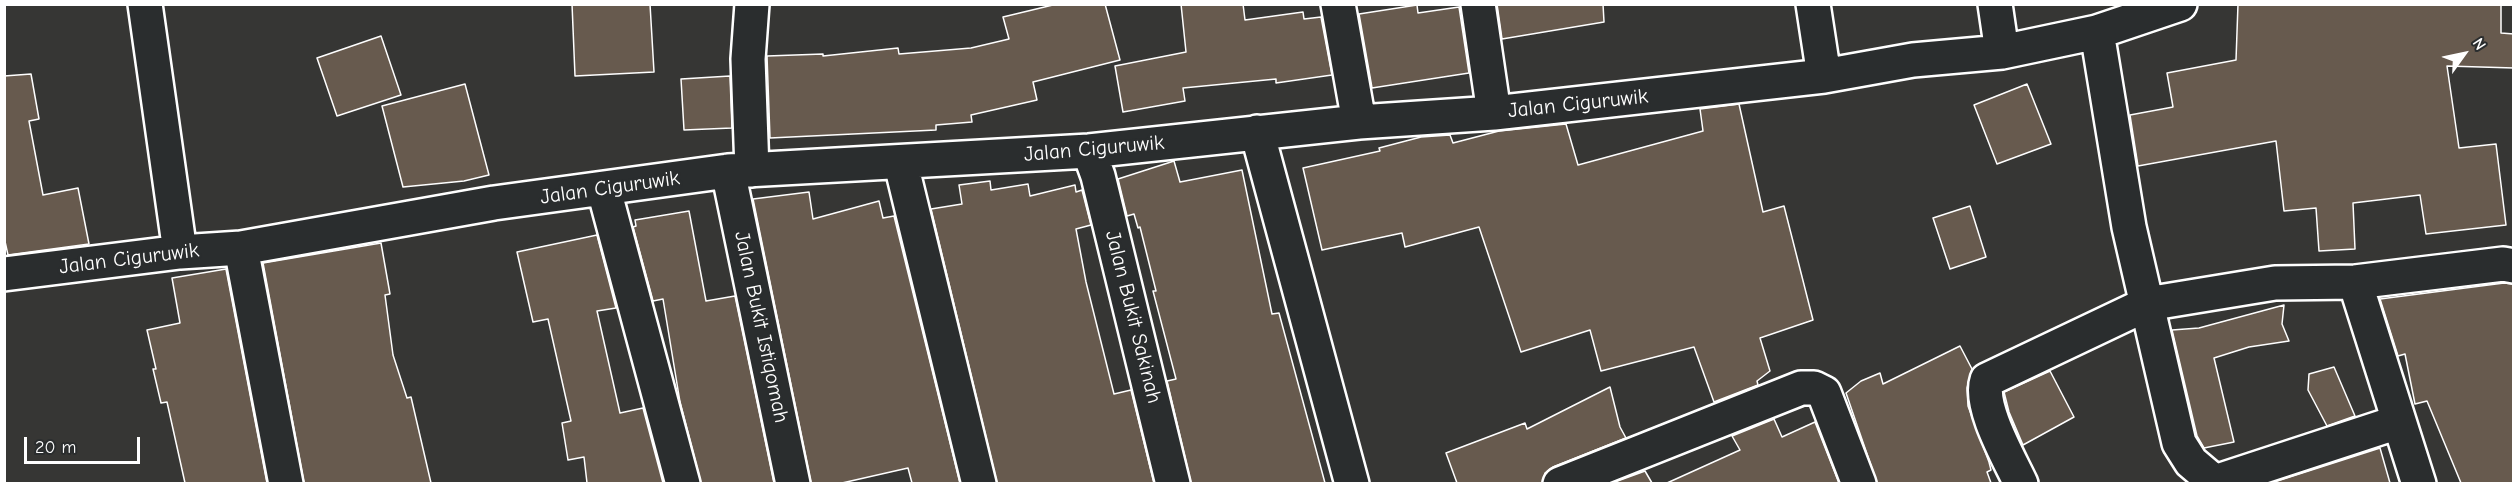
<!DOCTYPE html>
<style>
body{margin:0}
#map{position:relative;width:2518px;height:488px;overflow:hidden;background:#363634;font-family:"Comic Neue",sans-serif}
canvas{display:block}
.frame{position:absolute;inset:0;border:6px solid #fff;pointer-events:none}
.north{position:absolute;left:2434px;top:24px;width:60px;height:60px;-webkit-text-stroke:4px #2a2d2e;paint-order:stroke;rotate:57deg;font-size:16px;font-weight:700;line-height:24px;text-align:center;color:#fff}
.north::after{content:'';display:block;margin:auto;width:21px;height:27px;background:#fff;clip-path:polygon(50% 0,100% 100%,50% 72%,0 100%)}
.scale{position:absolute;left:24px;top:437px;width:116px;height:27px;box-sizing:border-box;border:3px solid #fff;border-top:0;padding-left:8px;font-size:18px;line-height:21px;white-space:nowrap;color:#fff;-webkit-text-stroke:4px #2a2d2e;paint-order:stroke}
</style>
<div id="map">
<canvas width="2518" height="488"></canvas>
<div class="frame"></div>
<div class="north">N</div>
<div class="scale">20 m</div>
</div>
<script>
const c = document.querySelector('canvas').getContext('2d');
c.lineJoin = 'round';
function paint(path, color) {
  c.fillStyle = color;
  c.fill(path, 'evenodd');
}
function strokePath(path, color, width, dash) {
  c.strokeStyle = color;
  c.lineWidth = width;
  c.lineCap = dash ? 'butt' : 'round';
  c.setLineDash(dash || []);
  c.stroke(path);
}
function label(font, color, halo, rows, align = 'center') {
  c.font = font + ' "Comic Neue",sans-serif';
  c.lineWidth = 5;
  c.setLineDash([]);
  c.textBaseline = 'middle';
  c.strokeStyle = halo;
  c.fillStyle = color;
  for (const [text, x, y, turn = 0] of rows) {
    c.save();
    c.translate(x, y);
    c.rotate((+turn || 0) * Math.PI / 180);
    c.textAlign = isNaN(turn) ? turn : align;
    if (halo) c.strokeText(text, 0, 0);
    c.fillText(text, 0, 0);
    c.restore();
  }
}
const building = new Path2D(`
 M572 4H650L654 72 575 76Z
 M1057 4H1105L1120 60 1033 82 1037 100 971 115 972 122 936 125V130L770 138 767 56 823 54V56L898 48 899 54 971 48 1009 39 1003 17Z
 M1181 4H1243L1245 20 1303 12 1304 19 1321 17 1332 75 1276 83V79L1183 88 1185 101 1123 112 1115 66 1186 52Z
 M1497 4H1603L1604 22 1502 39Z
 M2238 4H2501V33L2514 34V68L2447 66 2459 148 2496 144 2506 225 2426 234 2420 195 2353 203 2355 249 2319 251 2316 208 2284 211 2276 141 2138 166 2130 115 2173 107 2167 73 2236 60Z
 M1417 5 1418 13 1459 7 1469 73 1372 88 1359 14Z
 M381 36 401 95 337 116 317 58Z
 M31 74 39 119 29 121 43 195 78 188 89 244 8 255 4 237V76Z
 M730 76 732 128 684 130 681 79Z
 M465 84 489 175 464 181 403 187 382 106Z
 M2027 84 2051 144 1997 164 1974 105Z
 M1739 104 1763 212 1784 206 1813 320 1760 338 1770 371 1757 381 1758 385 1714 402 1694 347 1601 371 1590 330 1521 352 1479 227 1405 247 1402 233 1322 250 1303 168 1380 151 1379 148 1421 137 1450 135 1453 143 1499 131 1566 124 1578 165 1703 131 1700 109Z
 M1174 161 1180 182 1242 170 1272 314 1279 313 1325 483H1191L1167 381 1176 379 1153 291H1156L1140 227 1138 228 1134 214 1127 216 1118 179Z
 M990 181 991 190 1028 184 1030 196 1075 185 1076 192 1082 190 1091 225 1076 229 1086 282 1114 394 1131 390 1154 483H997L931 209 962 204 959 185Z
 M809 192 813 219 879 201 883 218 894 216 960 483H912L908 468 842 483H811L753 199Z
 M1970 206 1986 257 1950 269 1933 218Z
 M689 211 706 301 735 296 774 483H701L680 402 663 299 653 301 633 227 636 226 635 220Z
 M597 235 616 308 597 311 620 413 643 408 663 483H587L584 457 568 460 562 423 571 421 548 319 533 322 517 252Z
 M381 243 390 294 385 295 393 355 407 398 411 397 431 483H304L263 263Z
 M226 269 267 483H185L167 402 161 403 153 369H156L147 330 180 323 172 278Z
 M2504 283 2514 284V483H2461L2427 401 2415 404 2405 354 2398 356 2380 299Z
 M2284 305 2282 324 2289 341 2249 347 2214 358 2234 442 2204 448 2197 436 2172 330 2199 328Z
 M1960 346 1972 369 1967 388 1968 406 1989 462 1991 470 1987 472 1991 483H1877L1846 393 1861 381 1880 373 1883 384Z
 M2334 367 2355 416 2327 426 2308 390 2309 374Z
 M2050 371 2074 417 2023 445 2009 412 2004 392Z
 M1610 387 1620 427 1626 438 1553 467 1545 473 1542 483H1457L1446 453 1525 423 1527 429Z
 M1774 419 1782 437 1815 422 1839 483H1667L1740 450 1732 436Z
 M2380 448 2390 483H2271Z
 M1645 471 1652 483H1612Z`);
paint(building, '#675a4e');
strokePath(building, '#fff', 1.5);
const minor = new Path2D(`
 M145 4 180 252
 M1338 4 1359 122
 M1478 4 1494 113
 M1813 4 1824 76
 M1995 4 2002 52
 M2097 32 2129 227 2179 443 2191 462 2217 484
 M1257 132 1352 484
 M1089 151 1098 176 1173 484
 M901 164 979 484
 M752 170 748 59 752 4
 M728 171 793 484
 M604 190 683 484
 M241 248 286 484
 M4 274 180 252 241 248 494 203 728 171 1089 151 1359 122 1494 113 1824 76 1913 60 2002 52 2097 32 2180 4
 M2355 282 2419 484
 M2215 482 2398 422
 M1560 484 1801 388H1814L1824 393 1859 484
 M2021 484C2010 460 1978 406 1987 380L2147 304 2275 283 2355 282 2503 264 2514 266`);
strokePath(minor, '#fff', 38);
strokePath(minor, '#2a2d2e', 33);
label('21px', '#fff', '#2a2d2e', [
 ["Jalan Ciguruwik",1578,104,-6],
 ["Jalan Ciguruwik",1094,149,-5],
 ["Jalan Ciguruwik",610,188,-8],
 ["Jalan Ciguruwik",129,259,-7],
 ["Jalan Bukit Sakinah",1133,317,76],
 ["Jalan Bukit Istiqomah",761,327,78]
]);
</script>
